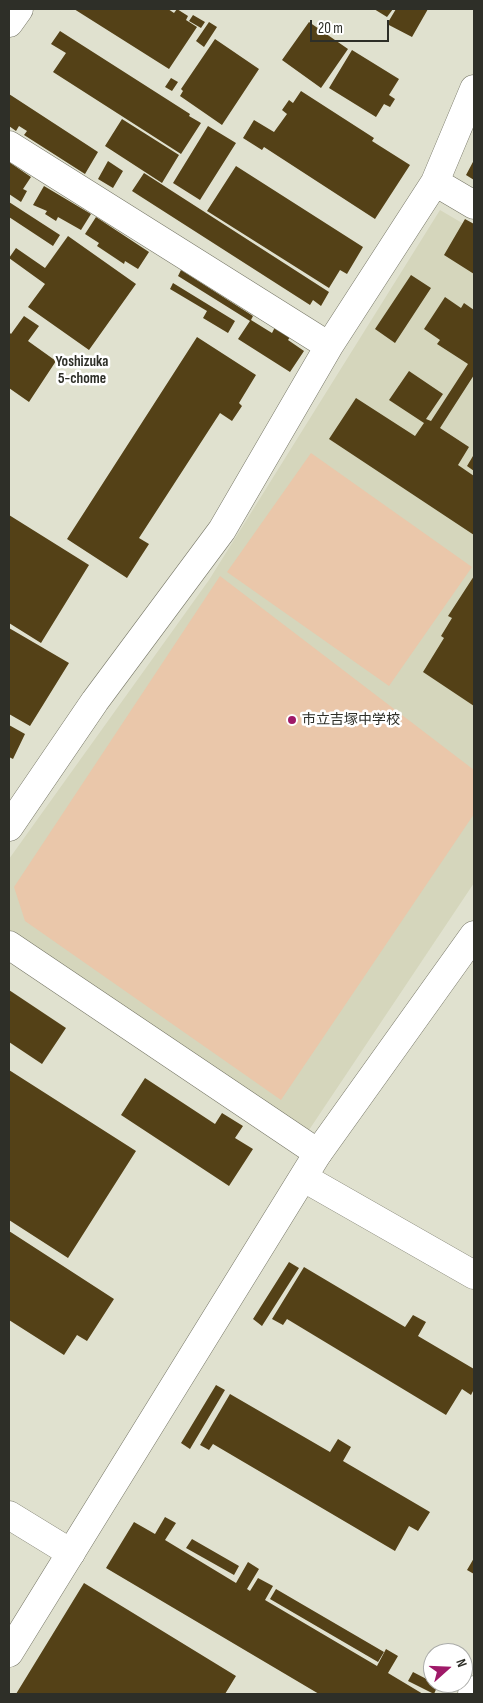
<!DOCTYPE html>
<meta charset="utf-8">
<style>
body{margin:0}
#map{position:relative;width:483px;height:1703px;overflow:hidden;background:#e0e1cf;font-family:"Sofia Sans Condensed",sans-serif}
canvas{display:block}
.frame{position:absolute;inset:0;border:10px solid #2e2f28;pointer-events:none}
.north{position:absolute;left:423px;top:1643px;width:50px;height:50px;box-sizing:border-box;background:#fff;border:1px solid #abaca9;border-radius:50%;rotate:70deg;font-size:14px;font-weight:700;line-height:20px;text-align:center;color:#2e2f28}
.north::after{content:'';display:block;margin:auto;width:18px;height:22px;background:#9f1968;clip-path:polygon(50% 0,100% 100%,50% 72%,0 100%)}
.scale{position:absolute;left:310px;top:20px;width:79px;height:22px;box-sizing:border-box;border:2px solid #2e2f28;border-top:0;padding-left:6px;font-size:15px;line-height:18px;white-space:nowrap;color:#2e2f28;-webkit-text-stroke:4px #fff;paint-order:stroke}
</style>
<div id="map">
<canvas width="483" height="1703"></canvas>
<div class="frame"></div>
<div class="north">N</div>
<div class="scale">20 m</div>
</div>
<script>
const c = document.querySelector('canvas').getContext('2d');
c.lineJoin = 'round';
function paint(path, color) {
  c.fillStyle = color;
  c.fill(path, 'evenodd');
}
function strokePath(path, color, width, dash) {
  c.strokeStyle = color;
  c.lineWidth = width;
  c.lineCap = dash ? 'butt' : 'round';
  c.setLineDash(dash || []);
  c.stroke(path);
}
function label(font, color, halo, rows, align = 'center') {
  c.font = font + ' "Sofia Sans Condensed","Noto Sans JP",sans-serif';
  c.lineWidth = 5;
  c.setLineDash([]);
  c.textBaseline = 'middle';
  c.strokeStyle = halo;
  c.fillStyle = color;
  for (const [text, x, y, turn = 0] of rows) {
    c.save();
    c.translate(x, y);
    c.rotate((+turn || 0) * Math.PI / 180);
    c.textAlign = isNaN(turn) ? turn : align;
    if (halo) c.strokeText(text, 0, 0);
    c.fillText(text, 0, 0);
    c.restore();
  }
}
paint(new Path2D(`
 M440 210 474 230V883L305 1136 9 936V859L209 580Z`), '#d5d6bc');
paint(new Path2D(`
 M311 453 472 567 389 686 227 572Z
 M220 576 474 770V814L281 1100 25 921 14 887Z`), '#eac7aa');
paint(new Path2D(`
 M74 9H168L174 13 177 9 188 16 186 20 197 27 169 69Z
 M374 9H393L387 17Z
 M396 9H428L412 37 387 24Z
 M193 15 205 22 201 28 189 21Z
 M209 22 217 27 204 47 196 41Z
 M309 22 348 49 321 88 282 60Z
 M60 31 190 114 189 116 201 123 181 154 53 72 66 53 51 44Z
 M215 39 259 69 222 125 180 96 183 91 181 89Z
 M352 50 399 79 389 95 395 99 390 107 384 104 376 117 329 88Z
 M171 78 178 82 172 91 165 87Z
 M301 91 374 138 372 141 410 165 375 219 264 147 262 150 243 138 254 120 274 132 287 114 282 110 289 100 293 103Z
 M9 94 98 152 85 174 24 135 27 131 19 126 16 131 9 126Z
 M122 119 179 155 162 183 105 146Z
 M208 126 236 143 200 200 173 183Z
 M474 160V180L466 175Z
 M108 161 123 171 113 188 98 179Z
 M9 162 31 177 23 189 27 191 21 202 9 194Z
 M236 166 363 247 347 274 340 270 329 288 207 211Z
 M144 173 329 292 321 306 313 300 310 305 132 191Z
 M44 186 91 214 81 230 58 217 56 221 45 214 47 211 33 205Z
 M9 202 60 235 53 246 9 217Z
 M96 217 149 252 138 269 125 261 124 264 97 246 99 243 85 234Z
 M465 219 474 224V274L444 255Z
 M68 236 136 284 89 350 28 307 45 284 9 258 16 248 45 268Z
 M181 270 253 316 251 320 272 333 275 327 290 337 288 340 304 351 290 372 238 339 250 321 178 276Z
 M411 275 431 288 395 343 375 329Z
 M173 283 235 321 228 333 203 318 207 311 170 289Z
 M445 297 461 308 464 303 474 310V375L440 428 469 447 458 465 474 476V535L329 439 356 398 415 436 424 423 389 400 409 371 443 394 426 419 431 421 468 364 437 344 440 340 424 329Z
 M24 316 39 326 28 341 56 361 29 402 9 388V332L11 334Z
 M197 337 256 375 239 403 242 406 232 421 220 413 139 538 149 544 127 578 67 539Z
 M473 456 474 457V471L467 466Z
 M9 515 89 565 41 643 9 623Z
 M474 576V706L423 672 444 638 441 636 452 618 448 616Z
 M9 628 69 663 30 726 9 714Z
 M9 725 25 734 13 759 9 757Z
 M9 990 66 1028 42 1064 9 1042Z
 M9 1070 136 1151 68 1258 9 1220Z
 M145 1078 215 1124 222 1113 243 1126 235 1138 253 1149 229 1186 121 1115Z
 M9 1231 114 1299 87 1341 77 1335 64 1355 9 1320Z
 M289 1262 299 1268 262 1326 253 1319Z
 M304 1267 405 1327 413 1315 426 1322 418 1336 474 1369V1389L471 1395 462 1389 446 1415 287 1319 283 1325 272 1319Z
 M216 1385 225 1390 190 1449 181 1443Z
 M230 1394 330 1452 338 1439 351 1447 343 1461 430 1512 418 1531 409 1526 395 1551 213 1444 209 1450 200 1445Z
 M165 1517 176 1523 165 1540 236 1583 248 1562 259 1569 247 1589 250 1591 258 1578 273 1586 265 1600 377 1666 386 1649 398 1656 388 1673 423 1694H319L106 1568 134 1522 155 1534Z
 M192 1539 239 1566 234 1575 186 1548Z
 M474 1558V1574L467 1570Z
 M84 1583 236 1676 225 1694H16Z
 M276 1589 384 1652 378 1662 270 1599Z
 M413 1672 438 1685 434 1694 408 1681Z`), '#544117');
const street = new Path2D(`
 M9 23 19 9
 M9 145 329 346
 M435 182 474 205
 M9 827 95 701 222 530 329 346 435 182 474 89
 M9 945 318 1153
 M304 1178 474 1275
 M9 1515 71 1553
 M472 1694 474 1690`);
const secondary = new Path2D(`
 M9 1653 318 1153 474 935`);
strokePath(street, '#767666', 29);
strokePath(secondary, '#767666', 29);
strokePath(street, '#fff', 28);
strokePath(secondary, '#fff', 28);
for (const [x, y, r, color] of [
 [292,720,5,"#9f1968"]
]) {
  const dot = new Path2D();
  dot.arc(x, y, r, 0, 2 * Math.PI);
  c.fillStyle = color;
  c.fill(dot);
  strokePath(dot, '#fff', 2);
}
label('14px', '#2e2f28', '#fff', [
 ["市立吉塚中学校",302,720]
], 'left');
label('bold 15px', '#2e2f28', '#fff', [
 ["Yoshizuka",82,362],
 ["5-chome",82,379]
]);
</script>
